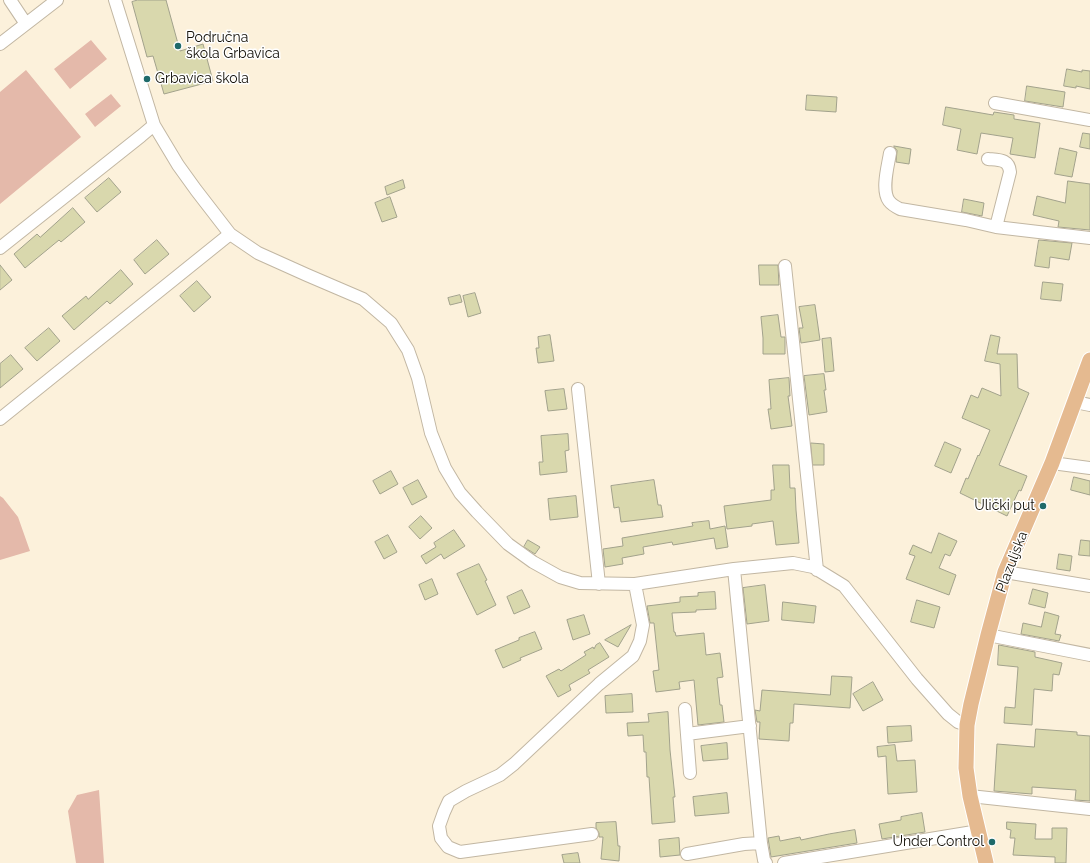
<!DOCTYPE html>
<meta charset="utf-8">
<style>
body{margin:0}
canvas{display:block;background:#fcf1db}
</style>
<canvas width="1090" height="863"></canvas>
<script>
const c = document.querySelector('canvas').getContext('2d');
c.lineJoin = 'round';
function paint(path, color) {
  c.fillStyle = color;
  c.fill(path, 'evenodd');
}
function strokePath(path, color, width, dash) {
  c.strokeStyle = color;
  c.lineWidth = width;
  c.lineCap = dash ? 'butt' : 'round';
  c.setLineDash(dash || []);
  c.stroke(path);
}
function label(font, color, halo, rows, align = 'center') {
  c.font = font + ' Raleway,sans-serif';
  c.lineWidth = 3;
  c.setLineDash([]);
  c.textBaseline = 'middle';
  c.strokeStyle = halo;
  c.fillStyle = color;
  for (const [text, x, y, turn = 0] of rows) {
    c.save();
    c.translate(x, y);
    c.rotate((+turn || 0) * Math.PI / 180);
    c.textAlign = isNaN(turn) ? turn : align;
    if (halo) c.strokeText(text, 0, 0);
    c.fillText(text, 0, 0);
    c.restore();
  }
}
paint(new Path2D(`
 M91 40 107 59 70 89 54 69Z
 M26 70 81 137 0 204V92Z
 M111 94 121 106 95 127 85 114Z
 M0 496 3 498 18 517 30 551 0 560Z
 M99 790 104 863H76L68 811 77 795Z`), '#e4b9aa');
const building = new Path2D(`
 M138 0H166L180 51 203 44 213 81 164 94 153 56 147 57 132 2Z
 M1067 69 1082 72V70L1090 71V89L1076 86V88L1064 86Z
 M1027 86 1065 92 1063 107 1025 101Z
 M807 95 837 97 836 112 806 110Z
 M946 107 993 115 994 112 1014 115V119L1040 123 1035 158 1010 154 1013 138 981 133 977 154 957 150 961 129 943 125Z
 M1083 133 1090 134V149L1080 147Z
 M894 146 911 149 909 164 896 162 897 151Z
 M1060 148 1077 152 1072 177 1055 174Z
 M109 178 121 192 97 212 85 198Z
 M403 180 405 188 387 195 385 187Z
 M1068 181 1090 184V230L1058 227 1059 221 1033 215 1037 196 1065 203Z
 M390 197 397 217 382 222 375 203Z
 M964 199 984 203 982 216 962 212Z
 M73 208 85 222 61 242 59 240 25 268 14 254 37 234 40 237Z
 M157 240 169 254 145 274 134 260Z
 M1039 240 1072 243 1069 260 1050 257 1049 268 1035 266Z
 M0 265 12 280 0 290Z
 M759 265H778L779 285H760Z
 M121 270 133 284 110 304 107 301 74 330 62 316 86 296 88 299Z
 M197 281 211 297 194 312 180 296Z
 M1043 282 1063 284 1061 301 1041 299Z
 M475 293 481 313 468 317 463 296Z
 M460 295 462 302 450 305 448 298Z
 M815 305 820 340 801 343 799 328H803L799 307Z
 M778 315 781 337H785V354H763V338L761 317Z
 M49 328 60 341 37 361 25 348Z
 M550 335 554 361 538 363 536 348H539L538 337Z
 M991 335 1000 337 997 354H1017L1018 388 1029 393 999 465 1027 476 1021 491 1019 490 1007 516 960 493 966 478 968 479 978 455 979 456 990 430 962 418 971 395 978 398 982 388 1001 396 1000 364 985 361Z
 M831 338 834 371 825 372 822 339Z
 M11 355 23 369 0 388V364Z
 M824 374 826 390H824L827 412 809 415 804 376Z
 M789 378 790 396H788L792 426 771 429 768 409H771L769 380Z
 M564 389 567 409 548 411 545 391Z
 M568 434 569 450 565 451 567 472 540 475 539 462H543L541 436Z
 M945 442 961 449 951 473 935 466Z
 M811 443 824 444V465H813Z
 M773 465H789L790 488H795L796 510 799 543 776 545 773 521 752 524V526L727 529 724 506 771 500V490H774Z
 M391 471 398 484 380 494 373 481Z
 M1074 477 1090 481V495L1071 490Z
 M418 480 427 497 412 505 403 488Z
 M654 480 658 505H661L663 517 621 522 619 507 614 508 611 486Z
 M576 496 578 517 550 520 548 499Z
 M421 516 432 528 420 539 409 527Z
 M709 521 710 529 725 526 728 547 716 549 714 538 673 545 672 542 643 547 644 554 622 558 623 564 605 567 603 549 623 546 622 538 693 526 692 523Z
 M454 530 465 546 444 559 441 554 426 564 421 556 436 547 434 543Z
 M939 533 957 541 950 556 945 554 939 568 956 575 949 595 906 579 915 556 909 554 913 545 931 553Z
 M388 535 397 552 384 559 375 542Z
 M528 540 540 547 535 554 524 547Z
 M1081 540 1090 541V556L1079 555Z
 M1059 554 1072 556 1070 571 1057 569Z
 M479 564 487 580 485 581 496 605 477 615 457 574Z
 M432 579 438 594 425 600 419 585Z
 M765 585 769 621 747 624 743 588Z
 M1033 589 1048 593 1045 608 1029 604Z
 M522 590 530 607 514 614 507 597Z
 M715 592 716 609 696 610V612L672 613 674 632H675L676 636 704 633 706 655 720 653 723 677 717 678 720 705H722L724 722 698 725 694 680 679 682 680 689 656 692 653 671 659 670 654 623H650L647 606 680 602V597L698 596V593Z
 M917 600 940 607 934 628 911 622Z
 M783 602 816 606 814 623 782 620Z
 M1045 612 1059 616 1055 634 1061 635 1059 641 1021 634 1023 623 1041 627Z
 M584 615 590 634 573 640 567 620Z
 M631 625 618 647 605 640Z
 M535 632 542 649 520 658 521 660 503 668 495 650 519 640V638Z
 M600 643 609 657 588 670 590 673 569 685 571 690 558 697 546 676 559 669 561 671 586 655 584 652 593 647 594 649 596 645Z
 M999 645 1035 652V657L1062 663 1059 675 1053 674 1052 691 1034 689 1032 725 1004 723 1005 707 1015 708 1018 667 998 665Z
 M832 676 852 677 850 708 794 704 793 723H790L789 741 759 739 760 722H757L755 710 760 711 762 690 830 695Z
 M873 682 883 700 863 711 853 694Z
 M632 694 633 712 606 713 605 696Z
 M668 712 670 750 675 797H673L675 822 652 824 649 777H647L646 752H644L643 735 628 736 627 723 649 722 648 714Z
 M911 726 912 741 888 743 887 727Z
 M1036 729 1077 732V735L1090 736V801L1075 800 1076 790 1032 787V794L994 791 997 744 1034 747Z
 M727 743 728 759 703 761 701 746Z
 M895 745 897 761 915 760 917 792 888 794 886 756 878 757 877 747Z
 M727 793 729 813 695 816 693 797Z
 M922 813 925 832 882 839 879 824 901 820V817Z
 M616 822 618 846H620L619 861 601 859 603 837H599V833L596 828V823Z
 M1007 822 1036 824 1035 839H1052V828H1067L1066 863H1055V857L1013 855 1015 838H1010L1011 830 1007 829Z
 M855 830 857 843 771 857 768 838 779 836 780 841 800 837 801 840 829 834Z
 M679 838 680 855 660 857 659 840Z
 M578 853 580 863H564L562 855Z`);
paint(building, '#d9d8ad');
strokePath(building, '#a2a28c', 1);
const minor = new Path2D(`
 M10 0 26 24
 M115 0 154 125 178 165 196 190 230 234 258 253 307 275 363 299 391 323 408 350 418 378 431 433 445 468 460 493 477 512 508 544 533 562 560 577 580 583 635 584 734 569 793 563 813 567 844 586 917 679 948 714 958 722 967 725
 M0 44 57 0
 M995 103 1090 120
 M890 153C888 166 881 190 889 201 892 205 896 207 900 209L966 220 996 227 1090 238
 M988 159C999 160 1009 159 1010 172L996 227
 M0 248 141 136 154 125
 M785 266 817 570
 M578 389 599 584
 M1075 402 1090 405
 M0 419 230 234
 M1052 463 1090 468
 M734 569 761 843
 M1005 572 1090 586
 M988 635 1090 655
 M685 709 690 773
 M687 734 750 726
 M970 796 1090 809
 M592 834 460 852 448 847 441 838 439 826 444 812 449 801 466 791 500 775 514 764 599 684 633 656 640 641 643 625 635 584
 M687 854 744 844 761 843 764 860 766 863
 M784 863 979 831`);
const major = new Path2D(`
 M986 863 970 796 966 768 967 725 971 704 988 635 1005 572 1052 463 1090 360`);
strokePath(minor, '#c2b7a3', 14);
strokePath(major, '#fff', 17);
strokePath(minor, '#fff', 12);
strokePath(major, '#e5ba90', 15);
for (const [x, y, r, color] of [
 [178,46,4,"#1e6a6a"],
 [147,79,4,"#1e6a6a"],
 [1043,506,4,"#1e6a6a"],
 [992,842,4,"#1e6a6a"]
]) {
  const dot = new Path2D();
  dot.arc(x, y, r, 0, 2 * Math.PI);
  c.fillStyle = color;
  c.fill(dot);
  strokePath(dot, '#fff', 1.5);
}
label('14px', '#131008', '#fff', [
 ["Područna",186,38],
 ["škola Grbavica",186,54],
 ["Grbavica škola",155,79],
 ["Ulički put",1035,506,"right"],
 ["Under Control",984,842,"right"]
], 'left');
label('14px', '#131008', '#fff', [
 ["Plazuljska",1012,562,-69]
]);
</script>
